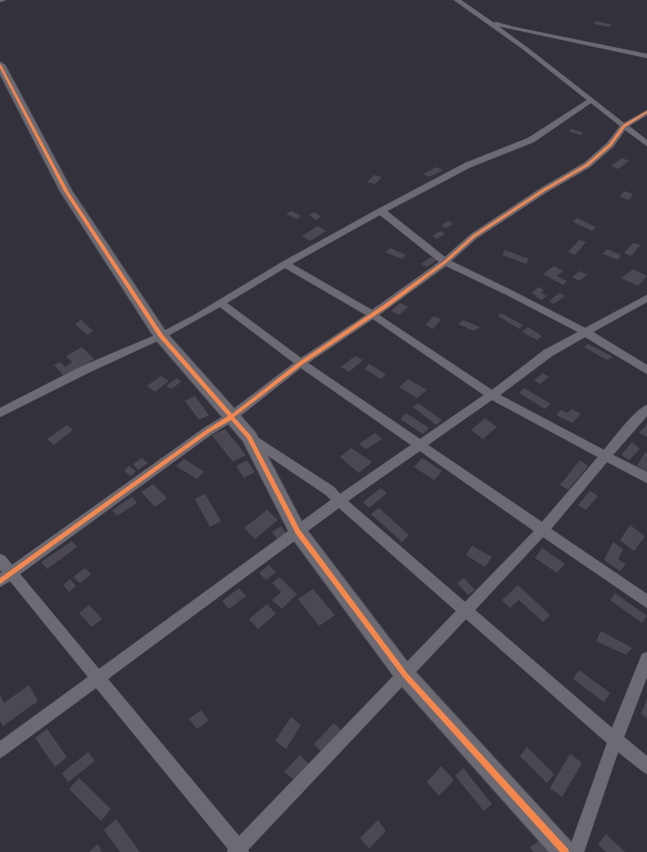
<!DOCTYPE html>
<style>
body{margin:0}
canvas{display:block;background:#32313c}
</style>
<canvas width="647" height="852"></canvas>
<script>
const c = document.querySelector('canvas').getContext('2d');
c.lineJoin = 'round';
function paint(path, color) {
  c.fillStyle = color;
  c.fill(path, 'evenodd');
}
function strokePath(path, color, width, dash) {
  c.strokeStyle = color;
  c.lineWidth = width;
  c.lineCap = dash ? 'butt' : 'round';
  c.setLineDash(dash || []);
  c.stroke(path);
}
paint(new Path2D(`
 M597 21 612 25 609 27 594 24Z
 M571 129 583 132 581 135 569 132Z
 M622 158 629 161 618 169 611 166Z
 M437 167 443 170 429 177 423 174Z
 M374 175 382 177 375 184 367 182Z
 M624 191 633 194 629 200 620 197Z
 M291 211 301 216 297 219 286 214Z
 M314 212 321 217 316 220 309 215Z
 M577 218 596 227 592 231 573 222Z
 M449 221 453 224 446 228 441 225Z
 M318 226 326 231 310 241 302 236Z
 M440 231 445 234 437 239 432 236Z
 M579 240 586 242 575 255 568 252Z
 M633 243 640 245 631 256 624 253Z
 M390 248 406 255 402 259 385 252Z
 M607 249 621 255 618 260 603 254Z
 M505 250 529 259 526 264 502 255Z
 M431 257 437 260 427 267 421 264Z
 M554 266 563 271 557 276 567 281 563 285 543 274Z
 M633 269 647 276 638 286 621 278Z
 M580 271 587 275 579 281 572 277Z
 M538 287 544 290 541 293 547 296 541 300 532 293Z
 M559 293 565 296 554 304 549 301Z
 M400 303 408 307 399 315 391 311Z
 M501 313 523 325 519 329 498 316Z
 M434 316 441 319 433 329 425 325Z
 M81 320 93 331 87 335 75 324Z
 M463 320 480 327 474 331 458 324Z
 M528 327 542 336 537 340 522 332Z
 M588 344 613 357 607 360 584 347Z
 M82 347 94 359 64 376 54 365 60 362 65 367 72 362 66 356Z
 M355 356 363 360 349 372 341 367Z
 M369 364 386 374 381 379 364 369Z
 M543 373 549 377 540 384 534 380Z
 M161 376 169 381 155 392 147 386Z
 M177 378 181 382 171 389 166 386Z
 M408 379 427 390 417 398 399 387Z
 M524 388 551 404 545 409 519 393Z
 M195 396 209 415 199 420 185 401Z
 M418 403 442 420 436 425 413 407Z
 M572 409 581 414 572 423 556 415 561 410 567 413Z
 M406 413 429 428 423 434 400 419Z
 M485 418 497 427 483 439 471 430Z
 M647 424V437L639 433Z
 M67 425 73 430 54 445 47 439Z
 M225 429 246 455 233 462 212 435Z
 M375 433 382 439 366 449 359 444Z
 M632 442 640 449 629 460 621 455Z
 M351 448 372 462 359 473 340 457Z
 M645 452 647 453V471L637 466Z
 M142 458 148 463 138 470 133 464Z
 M422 458 442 471 434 480 414 467Z
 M184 459 204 472 197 479 176 466Z
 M247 460 255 472 244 478 236 466Z
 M580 460 588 466 568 490 560 485Z
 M129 466 136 471 131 476 124 471Z
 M153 484 167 498 155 507 141 492Z
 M381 488 387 493 369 508 363 502Z
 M590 491 598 496 586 510 578 505Z
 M205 494 221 521 210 527 195 499Z
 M132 497 137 503 117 516 112 510Z
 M379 508 409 535 402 542 371 514Z
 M267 510 278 520 255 539 244 528Z
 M630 525 645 536 634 551 620 540Z
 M281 526 286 533 277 539 272 532Z
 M72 541 77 547 47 569 41 562Z
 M613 542 623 549 618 559 626 564 620 571 604 560Z
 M472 546 492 557 485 567 466 555Z
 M542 548 565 564 557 573 535 558Z
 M269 565 276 572 266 580 259 573Z
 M85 568 91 574 80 583 73 577Z
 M279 577 297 594 282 609 272 600 281 592 272 583Z
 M464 578 475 590 468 595 457 583Z
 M70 579 76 586 69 592 63 585Z
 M518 585 550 615 543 622 519 600 510 608 502 600Z
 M239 588 246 596 229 609 222 601Z
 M313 589 335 615 319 626 298 599Z
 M615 593 647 616 642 623 610 600Z
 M267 604 276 614 258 629 249 619Z
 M89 605 102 619 92 627 79 613Z
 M601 631 632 648 626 655 596 641Z
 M579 670 610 693 604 702 573 679Z
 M29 685 38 701 3 726 0 721V694L4 703Z
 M647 699V718L641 714Z
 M201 710 209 720 197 729 189 719Z
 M291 717 301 725 286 749 275 741Z
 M334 723 343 732 323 754 314 744Z
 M47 729 67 757 55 767 35 738Z
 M527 747 554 774 547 783 520 756Z
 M88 752 95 761 68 782 62 773Z
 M570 754 582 763 562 797 550 788Z
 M300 755 309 764 293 779 284 772Z
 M441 766 454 780 439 796 427 782Z
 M463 768 492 804 484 811 455 776Z
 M79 778 111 809 101 821 69 789Z
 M116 819 140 852H120L104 830Z
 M378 820 386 831 369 849 360 838Z
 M606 834 625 852H606L598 845Z
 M546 837 555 852H533L530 847Z
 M98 844 102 852H89Z`), '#4b4851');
const street = new Path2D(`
 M0 0H6L0 2Z
 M454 0H461L494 23 496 22 514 27 647 54V58L498 26 528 48 624 123 647 110V115L629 126 647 140V146L625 130 613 147 590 167 547 192 477 238 451 261 513 291 585 328 647 295V302L593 332 647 365V374L585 337 552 356 500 395 604 450C613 439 635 409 647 405V416L613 455 647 472V483L607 462 551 529 647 594V608L543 537 475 610 612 728 642 654 647 652V677L624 737 647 756V774L642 771 618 752 584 852H568L607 743 466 619 248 850 249 852H227L228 849 96 688 5 755 0 758V741L88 677 10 581 0 587V573L2 572 0 570V554L5 556 12 565 204 428 227 414 294 363 220 307 164 338 90 372 0 417V408L82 366 158 334 194 315 282 262 378 209 465 163 528 138 587 100 524 50ZM591 103 620 126 607 143 584 163 541 188 471 234 445 257 387 211 471 167 534 142ZM380 215 439 262 372 310 292 264ZM446 266 507 295 578 332 544 350 492 390 379 315ZM285 268 366 315 301 358 227 303ZM373 319 484 395 420 439 308 363ZM301 368 411 445 340 494 334 487 254 435 250 434 246 435 244 438 246 441 326 495 331 500 99 669 20 574 212 434 235 420ZM492 400 598 457 542 522 428 445ZM420 451 534 531 465 602 348 501ZM339 508 456 611 239 836 108 679Z`);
const secondary = new Path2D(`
 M0 62 5 65 72 191 166 332 255 432 304 526 412 668 573 844 577 852H549L398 682 292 538 243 441 156 340 60 191 0 74Z`);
strokePath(street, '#4e4e57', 1);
strokePath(secondary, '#4e4e57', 2);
paint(street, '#6c6b74');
paint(secondary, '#6c6b74');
paint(new Path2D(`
 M0 64 1 65 68 191 163 335 232 414 299 362 385 304 444 261 473 235 543 189 586 164 609 144 623 125 647 111V113L625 127 611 146 588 166 545 191 475 237 446 263 389 306 303 364 234 417 251 436 300 530 407 673 568 849 569 852H560L403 677 296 534 247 438 231 420 210 432 0 584V578L206 430 228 416 159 337 64 191 0 68Z`), '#f5874c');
</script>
